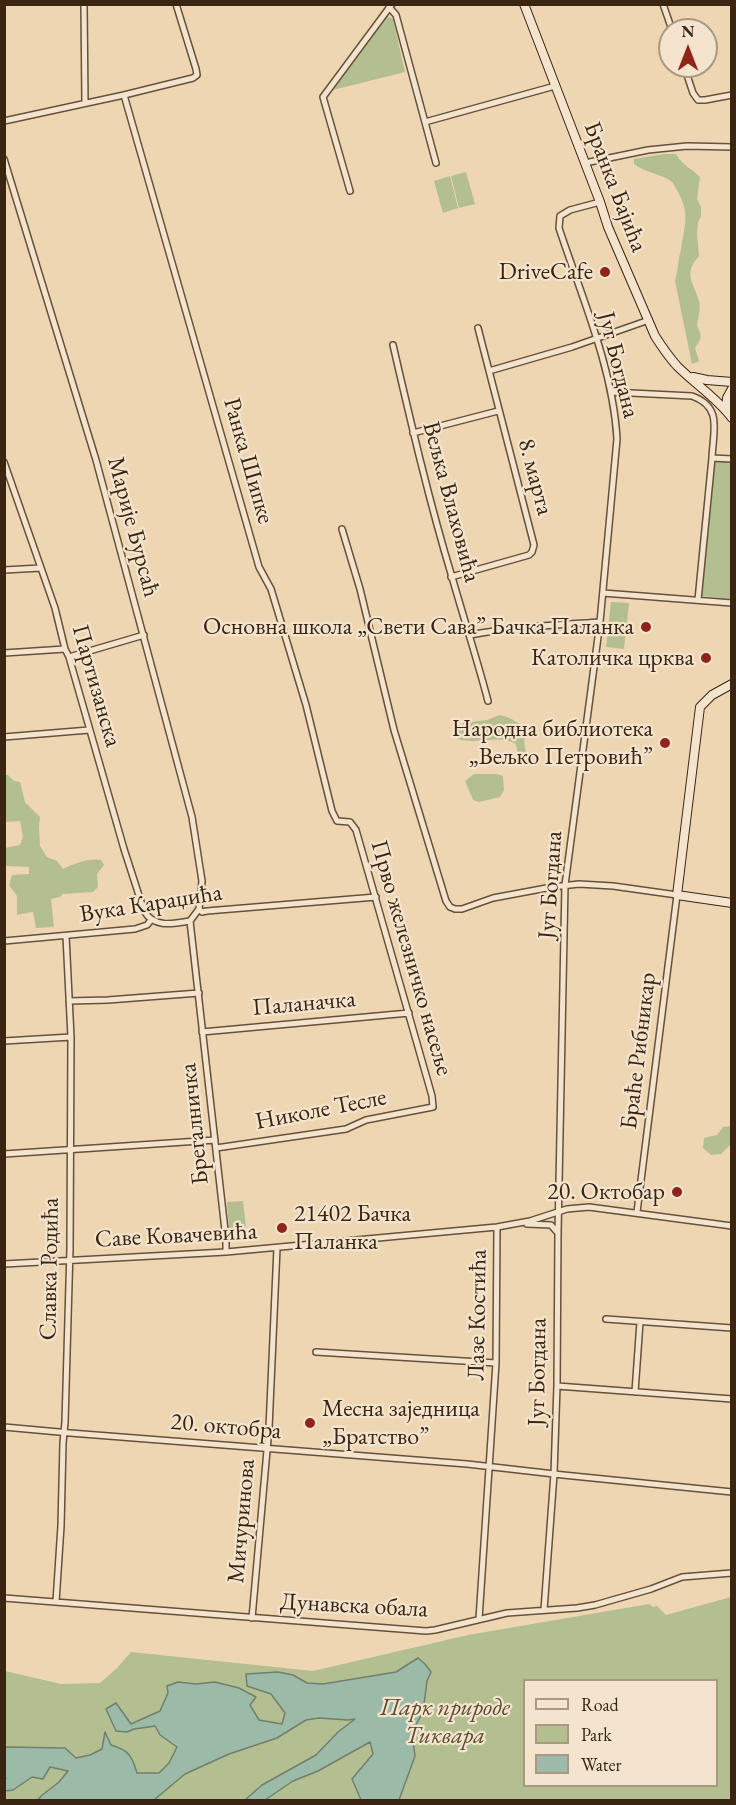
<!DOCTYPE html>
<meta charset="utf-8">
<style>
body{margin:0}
#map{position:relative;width:736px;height:1805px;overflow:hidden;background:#eed6b3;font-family:"EB Garamond",serif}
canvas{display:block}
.frame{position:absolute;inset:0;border:6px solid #392511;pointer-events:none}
.legend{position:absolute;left:523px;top:1679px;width:195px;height:108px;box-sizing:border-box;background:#f4e4ce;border:2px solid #a99882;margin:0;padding:8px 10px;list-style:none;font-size:18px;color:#392511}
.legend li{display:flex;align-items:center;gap:12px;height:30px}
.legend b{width:30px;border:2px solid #a99882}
.north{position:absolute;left:658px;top:18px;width:60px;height:60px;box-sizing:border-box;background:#f4e4ce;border:2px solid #a99882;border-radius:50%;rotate:0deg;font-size:16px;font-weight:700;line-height:24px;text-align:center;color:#392511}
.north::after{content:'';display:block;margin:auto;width:21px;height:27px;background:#8f2418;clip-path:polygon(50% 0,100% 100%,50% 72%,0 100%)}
</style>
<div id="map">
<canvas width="736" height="1805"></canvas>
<div class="frame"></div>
<ul class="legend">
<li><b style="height:8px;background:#f4e4ce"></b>Road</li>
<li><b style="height:16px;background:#b3bf91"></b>Park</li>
<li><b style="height:16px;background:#9bbaa8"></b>Water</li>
</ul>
<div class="north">N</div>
</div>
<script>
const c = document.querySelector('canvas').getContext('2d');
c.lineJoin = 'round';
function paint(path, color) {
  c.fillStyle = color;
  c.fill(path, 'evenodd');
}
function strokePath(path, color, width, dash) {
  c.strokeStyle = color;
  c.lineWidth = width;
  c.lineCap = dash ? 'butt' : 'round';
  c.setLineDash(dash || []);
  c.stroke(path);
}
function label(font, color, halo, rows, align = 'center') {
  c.font = font + ' "EB Garamond",serif';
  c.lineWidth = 4.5;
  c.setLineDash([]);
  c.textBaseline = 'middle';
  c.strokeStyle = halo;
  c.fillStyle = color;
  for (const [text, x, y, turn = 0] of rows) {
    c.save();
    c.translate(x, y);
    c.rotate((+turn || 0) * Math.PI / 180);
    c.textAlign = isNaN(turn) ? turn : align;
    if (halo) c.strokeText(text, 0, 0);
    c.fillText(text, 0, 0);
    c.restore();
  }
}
paint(new Path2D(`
 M389 17 393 19 405 72 333 90 386 18Z
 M664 154H676C682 165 691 168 700 177L697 199 701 207V216L698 222 697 234 699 256C683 274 693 281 699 301 701 309 698 318 697 326 702 335 702 339 695 348L699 361 692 364 675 281C678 270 678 260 681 249 685 225 690 213 677 190 675 188 674 184 672 182 663 174 645 173 634 164V159Z
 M466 172 475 204 459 208 451 176Z
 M450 176 458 208 443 213 434 181Z
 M715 461 731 462V599L702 596Z
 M611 602 629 603 624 649 606 647Z
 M499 715C512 717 520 725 532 730L524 740 526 755 522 761 518 756 516 744C498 734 477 745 458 739L457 733 463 723 487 720Z
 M474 774H497L503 776 504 790 500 797 479 802 473 800 465 781Z
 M5 775H8L14 781 20 782 25 802 40 817 39 827 40 846 47 857 57 861 63 869C73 864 90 858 101 860L104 865 97 874 98 887 93 892 63 894 60 897 51 899 54 927 36 928 33 912 17 915V896L9 885 12 875 29 874V867L5 866V848L20 845 23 837 20 821 5 822Z
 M731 1126V1146H729L721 1154 711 1155 703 1148 704 1138 717 1135 723 1127Z
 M243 1201 246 1227 229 1229 227 1202Z
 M731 1597V1800H5V1671L61 1684 100 1683 116 1669 131 1652 313 1671 468 1635 649 1604 653 1607 657 1606 666 1615ZM524 1680H716V1786H524Z`), '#b3bf91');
const water = new Path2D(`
 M418 1658 425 1664 431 1672 427 1681 423 1712 412 1732 415 1756 399 1800H361L352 1779 373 1754 370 1742 318 1771 293 1781 265 1800H245L262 1785 316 1755 338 1732 355 1719 348 1720 319 1718 306 1720 277 1738 229 1754 185 1774 154 1800H38L41 1796 59 1782 68 1771 50 1767 43 1779 32 1777 13 1790 5 1791V1780L6 1778 5 1777V1747L65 1748 76 1758 90 1755 102 1749 105 1732 111 1745C129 1750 132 1756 137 1773H159L169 1763 177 1747 160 1735 155 1726 134 1729 127 1732 116 1731 106 1709 116 1703 131 1724 160 1711 168 1693 167 1686 178 1682 196 1684 215 1682 239 1688 256 1697 250 1705 259 1720 282 1724 285 1713 271 1694 247 1686 246 1674 278 1672 293 1675 307 1683 323 1684 396 1672Z`);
paint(water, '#9bbaa8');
strokePath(water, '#747e6c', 1.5);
const street = new Path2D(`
 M84 4 85 103
 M663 4 672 30
 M389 7 396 15 436 163
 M684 66 693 93 698 100H705L732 95
 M124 95 259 567 271 589 306 705 332 811 337 821 350 822 356 830 432 1096 433 1107 366 1120 346 1129 216 1148
 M4 121 124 95 193 78 197 75 196 69 176 4
 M425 122 555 86
 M4 159 96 460 192 817 202 881 199 909 190 921C173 924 154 928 144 911L124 849 69 657 65 649 55 608 4 462
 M585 163 648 150 687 146 732 147
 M350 191 323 97 392 4
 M393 345C411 423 429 501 452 577 464 619 477 659 488 701
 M489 371 572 347 649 320
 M611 392 692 396C723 407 713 431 712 458
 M413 433 498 411
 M342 529 360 589 394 730 446 901 450 907 455 909H462L493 898 552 887 579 884 613 886 677 895 637 1212
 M4 570 41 568
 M451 577 529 555 532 552 534 545 478 328
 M603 593 732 603
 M698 600 712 458 732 459
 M470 635C513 627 557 625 600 622
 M4 653 65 649
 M69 657 144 635
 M4 737 89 730
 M199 909 202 912 207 911 376 897
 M190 921 226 1239V1252
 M4 941 135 929 147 925 151 920
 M69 1001 108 1000 199 993
 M202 1032 409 1013
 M4 1041 71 1037
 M4 1154 215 1140
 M527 1224 551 1225 558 1233
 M4 1264 226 1252 497 1227 530 1221 567 1209 589 1207 732 1226
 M606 1319 732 1328
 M316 1352 496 1363
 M557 1386 732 1399
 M635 1392 640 1322
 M4 1427 70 1433 467 1464 563 1475 732 1492
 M4 1598 426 1631 435 1630 507 1613 577 1608 595 1605 651 1589 682 1577 732 1573
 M56 1602 61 1526 63 1443 65 1422 70 1249 71 1037 66 936
 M544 1610 554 1474 557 1386 558 1233 565 885 600 622 617 439C613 368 581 295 559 228L560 216 570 210 600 202
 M252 1618 269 1428 277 1248
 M479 1619 496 1363 497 1227`);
const secondary = new Path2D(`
 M524 4 600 202 608 227 655 336C662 347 669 357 677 366 695 384 717 398 732 418
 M693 377 707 380 732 382
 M726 410 727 398 732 389
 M732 684 712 695 700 707 677 895 732 903`);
strokePath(street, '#66513a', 8);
strokePath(secondary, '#392511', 10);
strokePath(street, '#f4e4ce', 5);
strokePath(secondary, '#f4e4ce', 8);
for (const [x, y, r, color] of [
 [605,272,6,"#8f2418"],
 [646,627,6,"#8f2418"],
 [706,658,6,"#8f2418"],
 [665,743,6,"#8f2418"],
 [677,1192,6,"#8f2418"],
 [282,1228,6,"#8f2418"],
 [310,1423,6,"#8f2418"]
]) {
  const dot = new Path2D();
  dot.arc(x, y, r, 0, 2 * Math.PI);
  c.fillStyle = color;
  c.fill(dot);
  strokePath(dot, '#f4e4ce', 2);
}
label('24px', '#392511', '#f4e4ce', [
 ["Бранка Бајића",615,187,69],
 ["Југ Богдана",618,365,76],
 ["Ранка Шипке",248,461,74],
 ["8. марта",535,477,75],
 ["Вељка Влаховића",451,502,75],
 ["Марије Бурсаћ",133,527,75],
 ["Партизанска",96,686,74],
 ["Југ Богдана",551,885,-86],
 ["Вука Караџића",151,904,-9],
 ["Прво железничко насеље",411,958,74],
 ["Паланачка",304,1004,-5],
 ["Браће Рибникар",639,1051,-83],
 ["Николе Тесле",321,1110,-11],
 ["Брегалничка",195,1124,-96],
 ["Саве Ковачевића",176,1236,-3],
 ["Славка Родића",50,1269,-89],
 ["Лазе Костића",478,1315,-89],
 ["Југ Богдана",538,1372,-89],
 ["20. октобра",226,1427,5],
 ["Мичуринова",242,1521,-85],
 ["Дунавска обала",354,1606,3]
]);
label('24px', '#392511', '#f4e4ce', [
 ["DriveCafe",593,272],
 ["Основна школа „Свети Сава” Бачка Паланка",634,627],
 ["Католичка црква",694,658],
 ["Народна библиотека",653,729],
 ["„Вељко Петровић”",653,757],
 ["20. Октобар",665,1192],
 ["21402 Бачка",294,1214,"left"],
 ["Паланка",294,1242,"left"],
 ["Месна заједница",322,1409,"left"],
 ["„Братство”",322,1437,"left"]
], 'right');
label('italic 24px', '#584c31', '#f4e4ce', [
 ["Парк природе",445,1708],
 ["Тиквара",445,1736]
]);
</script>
